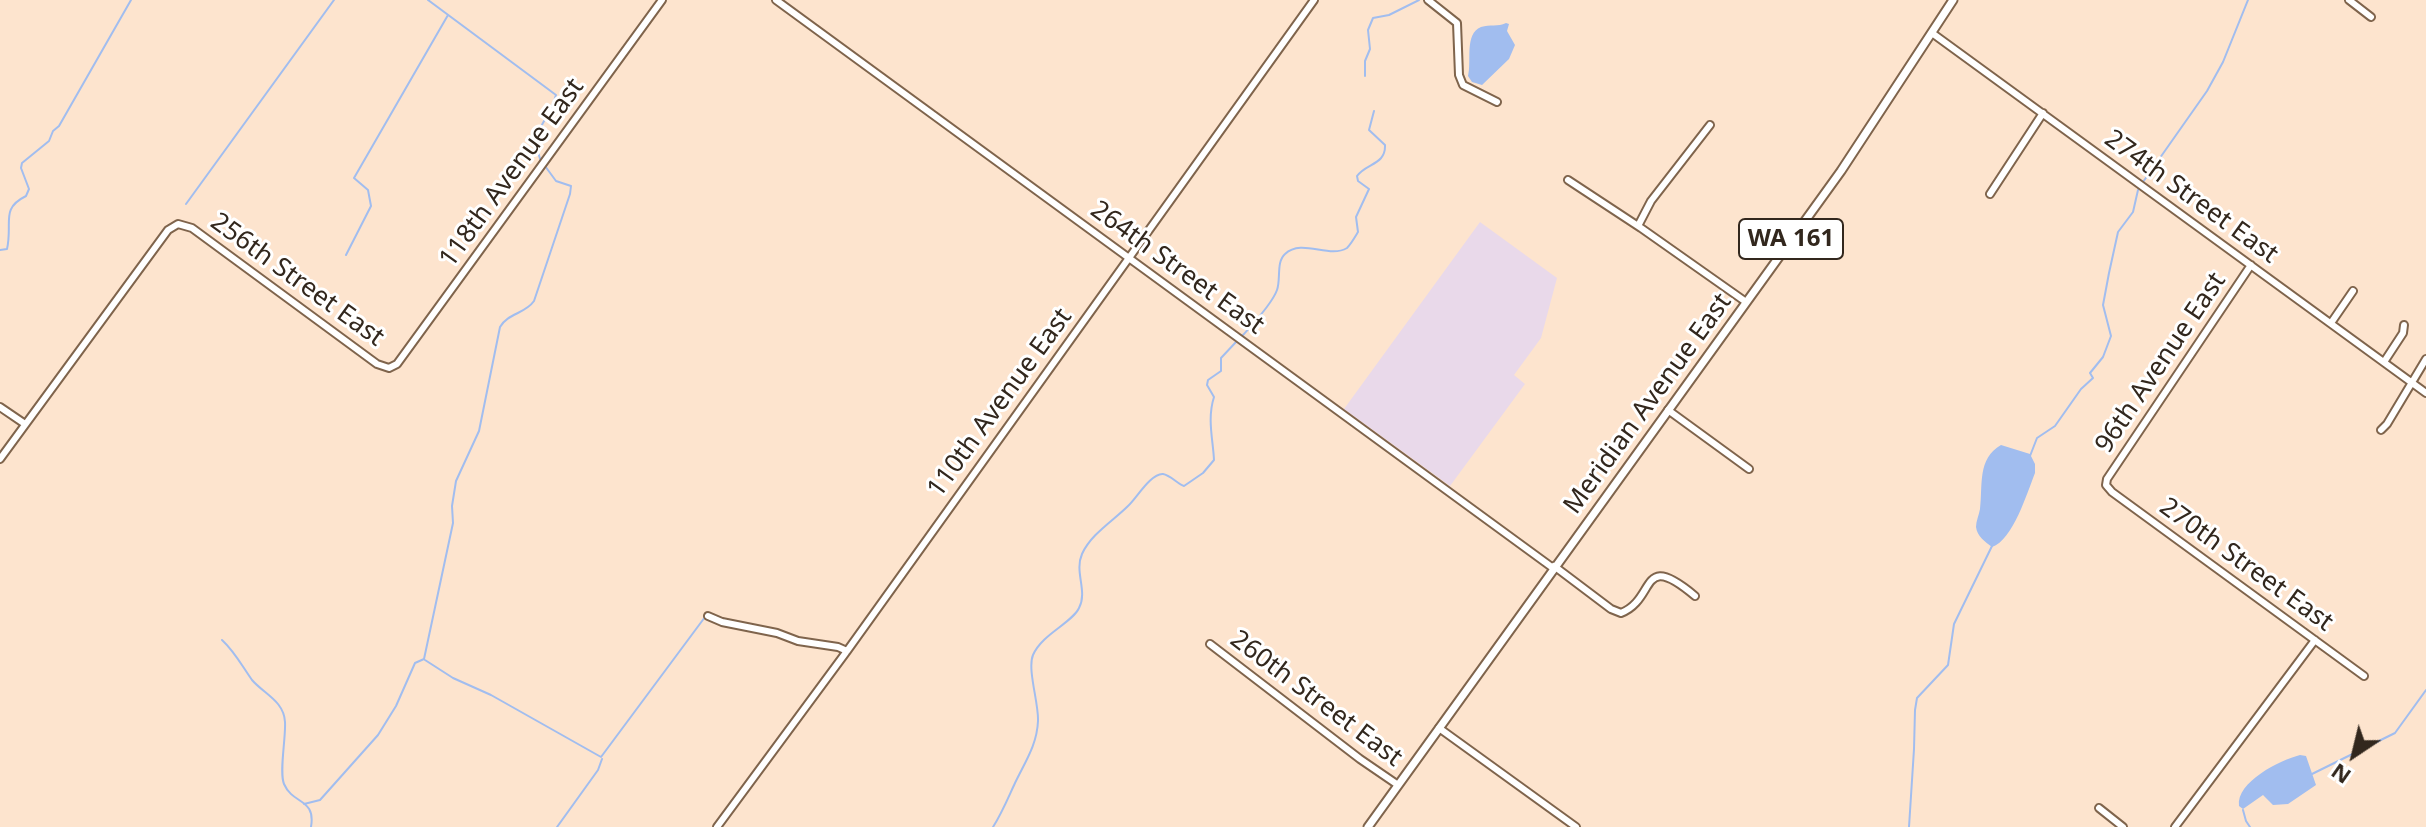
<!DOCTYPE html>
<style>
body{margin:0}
#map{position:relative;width:2426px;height:827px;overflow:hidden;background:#fde4ce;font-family:"Noto Sans",sans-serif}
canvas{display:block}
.north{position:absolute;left:2314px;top:715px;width:80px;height:80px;-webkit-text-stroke:6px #fff;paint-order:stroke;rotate:215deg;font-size:22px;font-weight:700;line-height:32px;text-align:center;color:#32271d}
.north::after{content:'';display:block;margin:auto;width:28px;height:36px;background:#32271d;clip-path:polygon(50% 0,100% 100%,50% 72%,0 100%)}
</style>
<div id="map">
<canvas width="2426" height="827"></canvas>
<div class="north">N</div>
</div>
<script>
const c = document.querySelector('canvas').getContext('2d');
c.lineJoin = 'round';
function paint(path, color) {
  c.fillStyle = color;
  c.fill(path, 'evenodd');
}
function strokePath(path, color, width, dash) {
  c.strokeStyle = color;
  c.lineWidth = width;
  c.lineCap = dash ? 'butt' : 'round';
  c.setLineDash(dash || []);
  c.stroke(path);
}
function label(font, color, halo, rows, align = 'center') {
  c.font = font + ' "Noto Sans",sans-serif';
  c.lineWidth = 6;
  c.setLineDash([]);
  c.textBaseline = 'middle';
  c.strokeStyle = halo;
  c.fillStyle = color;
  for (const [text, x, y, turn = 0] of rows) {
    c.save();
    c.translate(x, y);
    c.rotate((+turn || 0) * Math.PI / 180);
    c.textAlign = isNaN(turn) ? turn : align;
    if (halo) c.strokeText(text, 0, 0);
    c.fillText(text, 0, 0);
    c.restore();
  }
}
paint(new Path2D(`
 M1480 222 1557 278 1541 338 1514 375 1525 384 1450 486 1344 409Z`), '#e9d9ea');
paint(new Path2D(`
 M1506 23 1509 24 1507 31 1515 45 1509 59 1482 85 1472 82 1468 76C1472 61 1464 34 1481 27 1490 24 1498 27 1506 23Z
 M2001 445 2030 454 2035 464V473C2027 493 2013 540 1992 547 1985 542 1977 536 1976 527 1976 521 1979 515 1980 509 1983 485 1977 459 2001 445Z
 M2300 755 2306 756 2316 785 2288 804 2273 805 2263 795 2243 809 2239 806C2236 782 2280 760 2300 755Z`), '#a1bdef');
strokePath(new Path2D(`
 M428 0 556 95C549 122 528 130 541 161
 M1365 76V61L1370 49 1368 30 1373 18 1389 15 1419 0
 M2143 182 2207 91 2223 62 2248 0
 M186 204 334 0
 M0 250 7 249C13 222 0 209 26 196L29 189 21 168 22 163 49 141 53 131 59 126 131 0
 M346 255 371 206 368 190 354 178 448 15
 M1243 335C1253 324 1272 304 1277 290 1281 279 1276 262 1285 254 1302 238 1329 259 1347 248 1351 244 1355 237 1358 232L1356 217 1369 189 1358 181 1357 176C1366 163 1386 165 1385 145L1369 130 1374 111
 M2030 456 2037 438 2055 426 2081 389 2093 378 2090 373 2103 357 2111 336 2103 305 2109 273 2118 232 2133 212 2138 190
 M222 640C235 652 242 666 252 680 264 694 284 701 285 722 286 738 279 772 284 784 293 805 316 798 311 827
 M425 660 453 678 491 695 601 757 705 617
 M2312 774 2395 733 2426 690
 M304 804 320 800 378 735 396 706 415 663 424 659 453 523 452 506 456 481 479 431 500 327C508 313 525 314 534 301L570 194 571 186 556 181 545 166
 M2243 810 2246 821 2250 827
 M557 827 598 770 602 759
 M993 827C1002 813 1008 798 1015 783 1025 762 1037 745 1038 721 1039 704 1027 669 1033 655 1042 634 1072 623 1079 608 1088 591 1074 572 1082 554 1091 534 1113 521 1128 506 1136 499 1151 473 1163 474 1170 475 1178 484 1184 486L1203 473 1214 460C1213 439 1207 419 1214 397L1207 385 1208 380 1221 371V358L1236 342
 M1909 827 1914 749 1915 710 1917 698 1948 665 1954 624 1992 546`), '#a1bdef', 2);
const minor = new Path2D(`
 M776 0 1553 568
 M1428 0 1457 23 1459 75 1463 85 1497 102
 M2349 0 2371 17
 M1932 33 2426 393
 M1568 180 1641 228 1746 302
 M1990 194 2043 113
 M1638 226 1651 201 1710 125
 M2251 265 2107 479 2106 485 2112 492 2364 676
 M2331 323 2353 291
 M2384 362 2403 333 2404 325
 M0 407 25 424
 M1668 410 1749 469
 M2381 430 2387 424 2426 359
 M0 459 168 230 178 224 192 228 377 364 389 368 397 364 662 0
 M1554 566 1611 609 1621 613C1657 599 1639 549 1695 596
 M708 616 722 622 777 633 798 641 838 647 847 651
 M1210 644 1360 759 1398 785
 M1439 728 1576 827
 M2099 808 2123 827
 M717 827 847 651 1314 0
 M2175 827 2315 640`);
const major = new Path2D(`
 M1368 827 1841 171 1953 0`);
strokePath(minor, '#7f644c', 10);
strokePath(major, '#7f644c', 11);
strokePath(minor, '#fff', 6);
strokePath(major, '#fff', 7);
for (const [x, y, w] of [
 [1791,239,104]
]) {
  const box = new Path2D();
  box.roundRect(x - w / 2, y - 20, w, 40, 6);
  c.fillStyle = '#fff';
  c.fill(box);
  strokePath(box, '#32271d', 2);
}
label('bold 24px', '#32271d', null, [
 ["WA 161",1791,239]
]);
label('26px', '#32271d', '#fff', [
 ["118th Avenue East",512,173,-54],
 ["274th Street East",2191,197,36],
 ["264th Street East",1177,268,36],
 ["256th Street East",297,280,36],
 ["96th Avenue East",2161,363,-56],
 ["110th Avenue East",1000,403,-54],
 ["Meridian Avenue East",1648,404,-54],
 ["270th Street East",2246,565,36],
 ["260th Street East",1316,699,37]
]);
</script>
